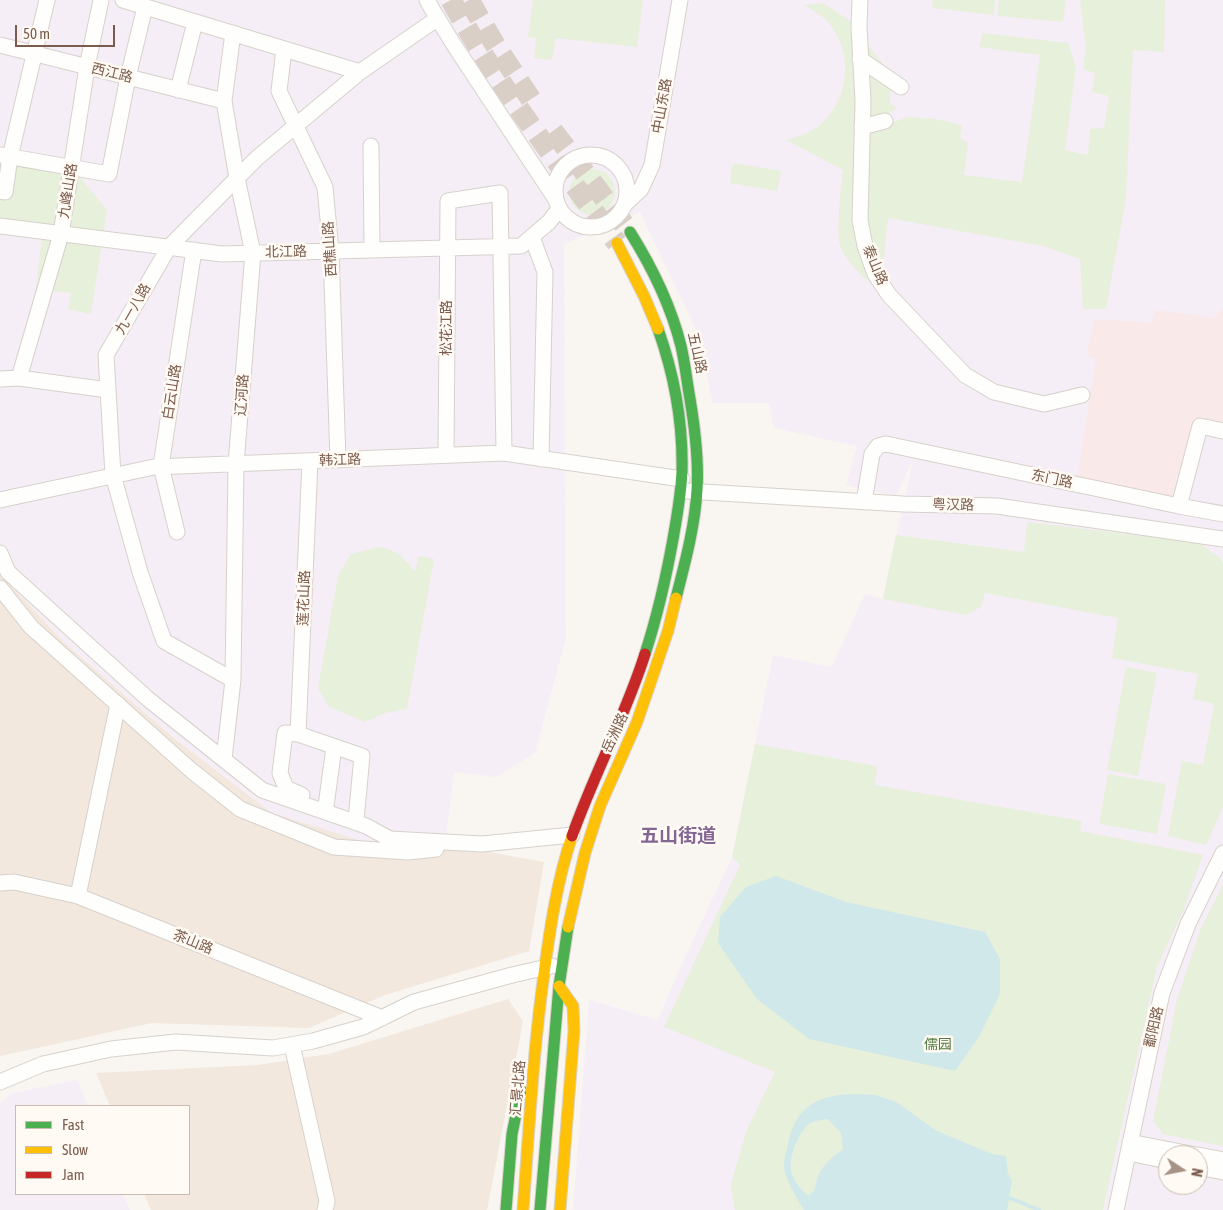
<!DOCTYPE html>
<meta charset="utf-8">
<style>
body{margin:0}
#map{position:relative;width:1223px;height:1210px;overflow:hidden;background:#f9f5f0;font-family:"Asap Condensed",sans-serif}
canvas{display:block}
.legend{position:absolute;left:15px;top:1105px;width:175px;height:90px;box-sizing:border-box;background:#fffaf3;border:1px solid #cabbb1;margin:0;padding:6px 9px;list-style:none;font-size:15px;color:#7a5c4d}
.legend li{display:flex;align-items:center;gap:10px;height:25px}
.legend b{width:25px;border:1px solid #cabbb1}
.north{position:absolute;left:1158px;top:1145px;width:50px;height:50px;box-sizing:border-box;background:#fffaf3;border:1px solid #cabbb1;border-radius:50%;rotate:101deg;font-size:14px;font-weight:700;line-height:20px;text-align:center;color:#7a5c4d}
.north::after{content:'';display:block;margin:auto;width:18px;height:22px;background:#a69286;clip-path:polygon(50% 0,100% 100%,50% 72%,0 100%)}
.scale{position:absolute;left:15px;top:25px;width:100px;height:22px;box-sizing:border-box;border:2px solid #7a5c4d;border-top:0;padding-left:6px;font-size:15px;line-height:18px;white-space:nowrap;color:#7a5c4d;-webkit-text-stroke:4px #fffaf3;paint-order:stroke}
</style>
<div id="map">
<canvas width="1223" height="1210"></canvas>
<ul class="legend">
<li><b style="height:6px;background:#4caf50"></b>Fast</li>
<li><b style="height:6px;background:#ffc107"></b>Slow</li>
<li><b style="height:6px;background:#c62828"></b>Jam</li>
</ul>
<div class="north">N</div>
<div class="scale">50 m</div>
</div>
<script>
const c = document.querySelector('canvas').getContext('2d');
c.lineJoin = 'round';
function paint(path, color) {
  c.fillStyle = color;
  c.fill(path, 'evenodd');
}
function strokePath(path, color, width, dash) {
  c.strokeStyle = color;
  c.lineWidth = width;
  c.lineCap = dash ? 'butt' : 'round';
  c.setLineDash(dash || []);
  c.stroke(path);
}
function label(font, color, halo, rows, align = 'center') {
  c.font = font + ' "Asap Condensed","Noto Sans SC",sans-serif';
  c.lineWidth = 5;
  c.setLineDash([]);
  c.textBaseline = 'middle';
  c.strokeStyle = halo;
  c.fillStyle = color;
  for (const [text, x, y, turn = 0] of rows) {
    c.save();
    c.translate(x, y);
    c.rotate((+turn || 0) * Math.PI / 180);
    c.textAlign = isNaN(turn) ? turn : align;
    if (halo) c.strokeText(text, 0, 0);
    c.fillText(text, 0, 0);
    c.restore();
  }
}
paint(new Path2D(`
 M0 574 65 643 174 738 272 813 544 862 529 951 385 995 309 1028 152 1023 0 1056Z
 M508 999 523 1021 487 1210H151L144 1194H189V1106H110L96 1073 258 1065 329 1054Z`), '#f2e8de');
paint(new Path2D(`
 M0 0H1223V1210H573L589 1000 658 1020 681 966 732 857 773 655 832 667 865 594 883 599 913 460 896 496 846 485 857 446 774 428 769 403H713L697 332 640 212 564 244 566 638 535 753 496 777 454 772 445 844H371L272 813 174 738 65 643 0 574ZM1168 1155H1198V1185H1168Z
 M77 1080 88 1106H16V1194H123L130 1210H0V1103L13 1093Z`), '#f6eef6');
paint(new Path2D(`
 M1223 308V426L1193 421 1172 497 1077 478 1096 359 1087 355 1094 319 1151 323 1156 310 1214 318Z`), '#fae9e9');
paint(new Path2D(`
 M533 0H643L637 47 556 38 552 60 534 58 536 38 528 37Z
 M933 0H995L994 15 932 8Z
 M999 0H1066L1063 22 997 16Z
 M1080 0H1165L1164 52 1133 50 1126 198 1106 309H1083L1080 259 1043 246 888 218 882 274 866 280C856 269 845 260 840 245 836 233 841 186 843 170L786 140C801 136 816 131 826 119 852 90 852 45 824 18 818 13 811 9 804 5L823 3 859 27 871 49 901 87 890 92V103L897 108 882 117 886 125 908 117 935 119 962 125 960 137 968 144 964 175 1022 182 1040 55 979 47 983 33 1068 43 1076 68 1065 150 1088 155 1090 129 1104 128 1109 96 1092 92 1095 73 1083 69 1086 46Z
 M0 152 69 164 107 210 91 314 68 309 71 293 36 289 42 236 0 231Z
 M733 163 781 171 777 191 730 183Z
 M569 192a23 23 0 1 1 46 0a23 23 0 1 1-46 0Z
 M1027 522 1199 543 1220 558 1223 563V807L1206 845 1168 836 1182 761 1203 765 1214 704 1193 699 1198 674 1112 658 1118 618 985 593 981 607 966 615 883 599 896 535 1024 552Z
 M380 547C397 550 405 559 415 572L419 556 434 559 407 709 385 713 365 722 329 707 318 688 338 576 351 554Z
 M1126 667 1157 673 1138 776 1107 770Z
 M755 744 877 766 875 785 1082 821 1080 831 1203 855 1184 909 1157 967 1103 1210H735L731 1184 746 1132 775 1072 664 1027 740 865 732 857Z
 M1108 774 1166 784 1157 834 1099 824Z
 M1223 885V1146L1163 1134 1153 1121 1177 1000 1201 928Z`), '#e7f0db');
paint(new Path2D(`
 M776 876 846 902 985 932 1000 959V994L979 1037 955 1071 809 1039 757 999 718 943 720 917 746 887Z
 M859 1094 876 1095 896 1102 937 1131 992 1154 1006 1156 1008 1173 1012 1181 1007 1210H804C798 1201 785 1178 784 1168 783 1162 786 1154 787 1148 795 1105 818 1094 859 1094ZM828 1119 841 1133 843 1149C832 1157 822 1165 817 1179 814 1188 817 1190 808 1196 802 1190 795 1183 792 1174 787 1161 798 1132 809 1124 814 1120 822 1120 828 1119Z`), '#d0e8ea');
strokePath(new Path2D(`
 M1010 1198 1039 1210`), '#d0e8ea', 4);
strokePath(new Path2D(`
 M451 0C498 86 559 164 617 243
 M469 0 494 43 534 104
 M553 131 630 232`), '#d9cfc7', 21, [21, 11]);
const street = new Path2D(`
 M123 0 360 72
 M427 0C435 15 445 30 454 45L555 198
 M860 0 859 27 863 101 860 220 865 246 875 274 889 295 965 375 994 392 1044 404 1082 395
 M0 45 224 101
 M284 49 279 91 325 187 331 251 338 460
 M860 59 901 87
 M178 90 195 22
 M862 127 885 121
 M371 146 372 250
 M555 191a36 36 0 1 1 72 0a36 36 0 1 1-72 0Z
 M0 155 109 174 128 77 145 7
 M0 191 5 192 10 157 47 0
 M625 204 641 189 652 165 680 0
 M0 226 222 254 521 246 549 222 559 209
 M532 237 545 272 541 459
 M19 378 61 234 87 67 101 0
 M0 379 19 378 108 390
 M446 455 448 201 500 193 504 453
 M687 491 903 504 997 506 1223 539
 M0 500 154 467 504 453 682 479
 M864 502 872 454 878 446 886 444 1179 506 1200 426 1223 431
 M1179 506 1223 514
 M177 532 161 466 194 250
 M0 553 8 572 148 699 262 790 366 826 390 839 482 844 572 835
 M0 588 31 627 192 771 240 809 334 847 408 852 436 849
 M233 680 164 641 140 572 113 475 106 355 169 247 257 158 360 72 438 18
 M298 734 310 461
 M224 759 233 680 236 464 253 253 237 178 224 101 233 33
 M302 795 286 788 280 773 285 733 298 734 362 756 356 820
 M326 806 334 747
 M0 883 14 882 78 896 382 1018
 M78 896 118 704
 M292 1045 327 1201 325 1210
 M0 1082 43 1064 111 1049 176 1042 273 1048 313 1041 363 1027 414 1002 512 975 552 966
 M1130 1142 1196 1155
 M1128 1153 1168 1161
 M1198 1155 1223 1160
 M1198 1167 1223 1172
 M1116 1210 1162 993 1188 924 1223 853`);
const fast = new Path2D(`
 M630 232C652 267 671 306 681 346 685 363 687 382 690 399 695 429 699 460 697 490 695 526 685 563 676 598
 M645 654C657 617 666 578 673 539 677 517 681 494 682 471 683 423 674 374 658 329
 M506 1210 512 1134 521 1090
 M540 1210 559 986 568 927`);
const slow = new Path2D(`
 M617 243 644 296 658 329
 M568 927 585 853 600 806 637 722 668 631 676 598
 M559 986 573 1006 574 1031 560 1210
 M523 1210C529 1131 533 1052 544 974 550 928 557 881 572 836`);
const jam = new Path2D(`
 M572 836C594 774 625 717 645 654`);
strokePath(street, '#d7d1cb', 17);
strokePath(fast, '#d9d2cb', 13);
strokePath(slow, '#d9d2cb', 13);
strokePath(jam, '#d9d2cb', 13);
strokePath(street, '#fefefd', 15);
strokePath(fast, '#4caf50', 11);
strokePath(slow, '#ffc107', 11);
strokePath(jam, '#c62828', 11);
label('14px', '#7a5c4d', '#fffaf3', [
 ["西江路",112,73,14],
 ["中山东路",662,106,-80],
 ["九峰山路",68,191,-81],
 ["西樵山路",330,249,-94],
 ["北江路",286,252,-1],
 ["泰山路",875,265,67],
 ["九一八路",133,309,-60],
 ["松花江路",447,328,-90],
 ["五山路",697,353,77],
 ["白云山路",172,392,-81],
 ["辽河路",242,395,-86],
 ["韩江路",340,460,-2],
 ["东门路",1052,479,12],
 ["粤汉路",953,505,1],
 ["莲花山路",304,598,-88],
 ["岳洲路",615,733,-65],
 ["茶山路",193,942,22],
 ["鄱阳路",1154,1027,-77],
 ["汇景北路",518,1088,-85]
]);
label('14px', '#537a41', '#fffaf3', [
 ["儒园",938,1045]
]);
label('bold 19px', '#846695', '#fffaf3', [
 ["五山街道",678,836]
]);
</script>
